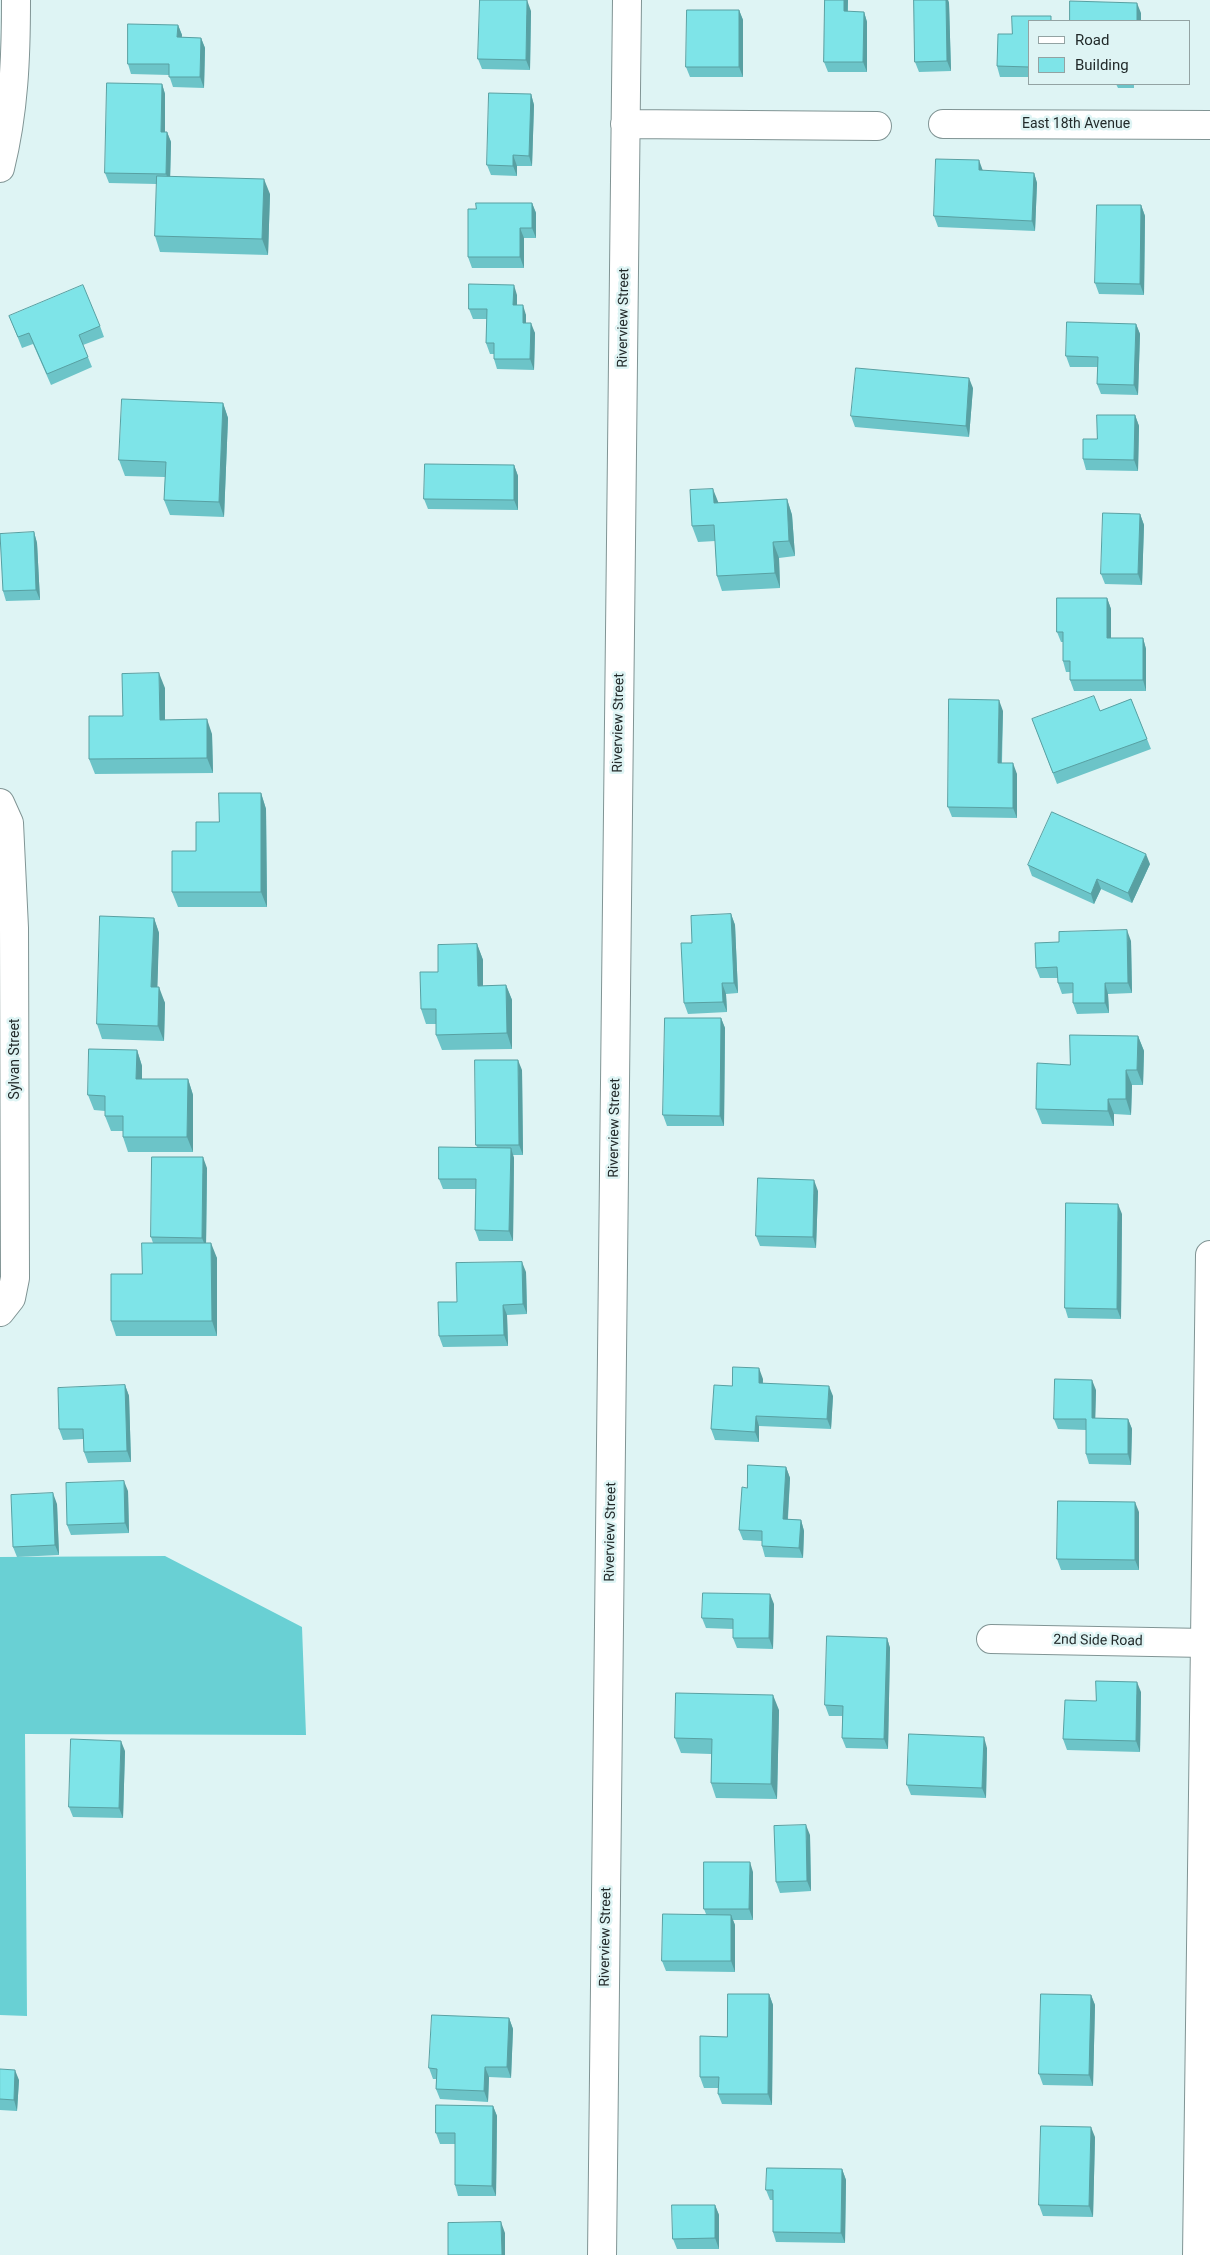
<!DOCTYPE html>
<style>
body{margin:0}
#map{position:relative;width:1210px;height:2255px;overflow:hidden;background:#def4f4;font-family:Roboto,sans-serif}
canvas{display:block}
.legend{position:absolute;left:1028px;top:20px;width:162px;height:65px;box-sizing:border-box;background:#def4f4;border:1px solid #93a3a3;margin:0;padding:6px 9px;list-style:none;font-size:15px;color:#222a2a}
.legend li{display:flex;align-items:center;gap:10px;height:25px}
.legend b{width:25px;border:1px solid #93a3a3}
</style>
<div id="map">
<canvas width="1210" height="2255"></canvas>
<ul class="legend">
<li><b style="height:6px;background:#fff"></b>Road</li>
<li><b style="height:14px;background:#7ee4e8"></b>Building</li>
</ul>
</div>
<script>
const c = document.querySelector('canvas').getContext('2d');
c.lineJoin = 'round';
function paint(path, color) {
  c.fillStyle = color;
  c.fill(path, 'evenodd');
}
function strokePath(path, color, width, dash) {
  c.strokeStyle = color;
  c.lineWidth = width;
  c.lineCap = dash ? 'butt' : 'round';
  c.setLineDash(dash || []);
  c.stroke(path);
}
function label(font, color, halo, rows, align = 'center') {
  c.font = font + ' Roboto,sans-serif';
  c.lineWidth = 5;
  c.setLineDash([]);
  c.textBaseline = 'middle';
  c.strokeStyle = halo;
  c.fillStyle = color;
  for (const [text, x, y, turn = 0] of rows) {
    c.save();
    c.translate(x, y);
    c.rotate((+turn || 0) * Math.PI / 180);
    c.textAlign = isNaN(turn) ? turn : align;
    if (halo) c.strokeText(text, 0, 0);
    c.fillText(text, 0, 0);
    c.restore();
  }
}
paint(new Path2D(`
 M165 1556 302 1627 306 1735 25 1734 27 2016 0 2015V1557Z`), '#69d0d4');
const minor = new Path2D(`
 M625 124 877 126
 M943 124 1210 125
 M0 168C14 112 16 57 16 0
 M0 803 9 823 14 928 15 1278 11 1298 0 1312
 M991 1639 1205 1643
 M602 2255 627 0
 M1197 2255 1210 1255`);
strokePath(minor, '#809494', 30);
strokePath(minor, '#fff', 28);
paint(new Path2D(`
 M825 0H848V12H864L867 22V72H828L824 62Z
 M914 0H948L949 3 951 71 919 72 915 62Z
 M739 10 743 20V77H690L686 67Z
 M531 11 530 70 482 69 478 59Z
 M1029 21V77H1000L997 66 1012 34Z
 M178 25 182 35 181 37 201 38 205 48 204 88 173 87 169 75 131 74 128 64Z
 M162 84 165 94V132H167L171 142 170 177 270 194 268 255 160 252 155 236 157 184 109 183 105 173Z
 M1116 84H1134V88H1118Z
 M531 94 534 105 532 166H517V176L491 175 487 165Z
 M983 171 1034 173 1037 183 1035 231 938 227 934 216Z
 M532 203 536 213V238H524V268H472L468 257 476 209Z
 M1141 205 1145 216 1144 295 1099 294 1095 283Z
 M517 295V305L526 315V323L535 333 534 370 497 369 494 359V354H490L486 343 487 319H473L469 309Z
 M9 316 100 326 104 337 83 345 92 367 51 385 33 344 22 348Z
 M1136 324 1140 334 1138 395 1101 394 1097 384 1098 367H1070L1066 356Z
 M973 388 969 437 855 427 851 416Z
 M223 403 228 418 224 517 170 515 164 500 165 477 125 476 119 460Z
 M1135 415 1139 426 1138 471 1086 470 1083 459Z
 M514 465 518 476V510L428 509 424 499Z
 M787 499 792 515 795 556 779 558 780 588 722 591 717 576 715 541 698 542 692 526 718 503Z
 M1140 514 1144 525 1142 585 1105 584 1101 574Z
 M34 532 37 543 40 600 6 601 3 591Z
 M1107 598 1111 609V638H1143L1146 649V691H1074L1070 680V672H1066L1063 661V642H1061L1057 632Z
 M165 688V720L212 734 213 773 95 774 89 759 123 716Z
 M1131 699 1151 749 1057 784 1032 719 1100 711Z
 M1003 711 1002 763 1017 774V818L952 817 948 807Z
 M261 793 266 809 267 907H178L172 892 196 851 219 822Z
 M1150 864 1132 903 1101 889 1094 904 1032 876 1028 865Z
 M731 914 735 925 738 993 726 994 727 1012 688 1014 684 1003 692 943Z
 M154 918 159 933 157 987 165 1003 164 1041 102 1039 97 1024Z
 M1131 941 1132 993 1108 994 1109 1013 1077 1014 1073 1003V993L1062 994 1058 983V978H1040L1036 968Z
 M477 944 483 960V986L506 985 512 1000V1049L442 1050 436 1035V1024H426L421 1009 438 972Z
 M721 1018 725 1028 724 1126H667L663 1115Z
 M1138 1036 1144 1051 1143 1085H1132L1131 1115 1114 1114V1126L1042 1124 1036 1109 1070 1065Z
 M137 1050 142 1066V1079H188L193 1095V1152H128L123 1137V1131H111L105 1116V1111L94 1110 88 1095Z
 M522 1070 523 1155H513L514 1158 513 1241H479L475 1230 476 1189H443L439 1179 477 1147 476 1145Z
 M207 1168 206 1243 217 1258V1336H116L111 1321 142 1274 153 1243 151 1237Z
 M818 1191 816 1248 760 1246 756 1236Z
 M1122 1214 1121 1319 1068 1318 1065 1308Z
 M526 1272 527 1314 507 1315 508 1346 443 1347 439 1336 457 1302Z
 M763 1379V1383L833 1396 831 1429 759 1426V1442L715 1440 711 1429 732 1386Z
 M125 1385 129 1396 131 1462 88 1463 84 1452 83 1439 63 1440 59 1429Z
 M1096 1390 1095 1418 1128 1419 1132 1429 1131 1465 1089 1464 1086 1454V1430L1058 1429 1054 1419Z
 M786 1467 790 1478 788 1519 801 1520 804 1531 803 1558 765 1557 762 1546V1541L743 1540 739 1530 747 1488Z
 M128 1491 129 1533 71 1535 67 1525Z
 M57 1504 59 1555 17 1557 13 1547Z
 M1139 1512V1570H1061L1057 1559Z
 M774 1604 773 1649 737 1648 733 1638V1629L706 1628 702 1618Z
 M887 1638 890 1648 888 1749 846 1748 842 1738V1716H829L825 1705Z
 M1141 1692 1140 1752 1067 1750 1063 1739Z
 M779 1710 777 1799 716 1798 711 1783V1754L681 1753 675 1738Z
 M987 1748 986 1798 911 1795 907 1785Z
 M125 1751 123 1818 73 1817 69 1807Z
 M810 1835 811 1891 780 1893 776 1882Z
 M753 1872V1920H733L735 1925V1972L666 1971 662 1961 706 1914 704 1909Z
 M769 1994 773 2005 772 2105 722 2104 718 2094V2088H704L700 2077 727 2037Z
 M1091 1995 1095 2005 1093 2086 1043 2085 1039 2074Z
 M509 2018 513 2029 511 2078 489 2077 488 2102 440 2099 436 2089V2079H433L429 2068Z
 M0 2069 19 2080 17 2111 0 2110Z
 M493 2106 497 2116 496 2196H458L455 2185V2144H440L436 2133Z
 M1095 2137 1093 2217 1043 2216 1039 2205Z
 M842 2169 846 2180 845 2243 776 2242 773 2232V2200H770L766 2190Z
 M715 2205 719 2215V2249H677L673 2239Z`), '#6cc4c8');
paint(new Path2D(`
 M527 0 531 11 530 70 526 60Z
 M844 0H848L847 22 844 11Z
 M946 0H948L949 3 951 71 947 61Z
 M1137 3 1141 13V21H1137Z
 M739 10 743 20V77L739 67Z
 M864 12 867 22V72L863 62Z
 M178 25 182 35 181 48 177 37Z
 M201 38 205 48 204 88 200 77Z
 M162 84 165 94V142L161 132Z
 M531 94 534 105 532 166 529 156Z
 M167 132 171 142 170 184 166 174Z
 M513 155 517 166V176L513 166Z
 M979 160 983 171 979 170Z
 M1034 173 1037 183 1035 231 1032 221Z
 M264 179 270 194 268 255 262 239Z
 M532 203 536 213V238L532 228Z
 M1141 205 1145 216 1144 295 1140 284Z
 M520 228 524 238V268L520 257Z
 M514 285 517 295V315L513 305Z
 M523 305 526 315V333L523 323Z
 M531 323 535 333 534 370 530 359Z
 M1136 324 1140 334 1138 395 1134 385Z
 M969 378 973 388 969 437 966 426Z
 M223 403 228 418 224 517 219 502Z
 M1135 415 1139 426 1138 471 1134 460Z
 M514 465 518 476V510L514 500Z
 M713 489 719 504 714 503Z
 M787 499 792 515 795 556 789 541Z
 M1140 514 1144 525 1142 585 1138 574Z
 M34 532 37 543 40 600 36 590Z
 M773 542 779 558 780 588 775 573Z
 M1107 598 1111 609V649L1107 638Z
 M1143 638 1146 649V691L1143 680Z
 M159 673 165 688V735L160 720Z
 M999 700 1003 711 1001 773 998 763Z
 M207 719 212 734 213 773 207 758Z
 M1013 763 1017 774V818L1013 808Z
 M261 793 266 809 267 907 261 892Z
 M1146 854 1150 864 1132 903 1128 893Z
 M1097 879 1101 889 1094 904 1091 894Z
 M731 914 735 925 738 993 734 983Z
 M154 918 159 933 157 1002 151 987Z
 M1127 930 1131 941 1132 993 1128 983Z
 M477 944 483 960V1001L478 986Z
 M722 983 726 994 727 1012 723 1002Z
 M1105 983 1108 994 1109 1013 1105 1003Z
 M506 985 512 1000V1049L507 1033Z
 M159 987 165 1003 164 1041 158 1026Z
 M721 1018 725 1028 724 1126 720 1116Z
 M1138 1036 1144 1051 1143 1085 1137 1070Z
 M137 1050 142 1066V1094L136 1079Z
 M518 1060 522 1070 523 1155 519 1145Z
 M1126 1070 1132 1085 1131 1115 1126 1099Z
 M188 1079 193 1095V1152L187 1137Z
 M1108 1099 1114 1114V1126L1108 1111Z
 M511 1148 514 1158 513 1241 509 1231Z
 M203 1157 207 1168 206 1248 202 1238Z
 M814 1180 818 1191 816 1248 813 1237Z
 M1118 1204 1122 1214 1121 1319 1117 1309Z
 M211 1243 217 1258V1336L212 1321Z
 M522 1262 526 1272 527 1314 523 1304Z
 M503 1305 507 1315 508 1346 504 1335Z
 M759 1368 763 1379 762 1393 759 1383Z
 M1092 1380 1096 1390 1095 1429 1092 1418Z
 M125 1385 129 1396 131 1462 127 1451Z
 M829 1386 833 1396 831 1429 827 1419Z
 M756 1416 759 1426V1442L755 1432Z
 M1128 1419 1132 1429 1131 1465 1128 1454Z
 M786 1467 790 1478 787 1529 783 1519Z
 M124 1481 128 1491 129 1533 125 1523Z
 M53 1493 57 1504 59 1555 55 1545Z
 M1135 1502 1139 1512V1570L1135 1560Z
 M801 1520 804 1531 803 1558 799 1548Z
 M770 1594 774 1604 773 1649 769 1638Z
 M887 1638 890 1648 888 1749 884 1739Z
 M1137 1682 1141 1692 1140 1752 1136 1741Z
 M773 1695 779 1710 777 1799 771 1784Z
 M984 1737 987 1748 986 1798 982 1788Z
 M121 1741 125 1751 123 1818 119 1808Z
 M806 1825 810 1835 811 1891 807 1881Z
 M750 1862 753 1872V1920L749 1909Z
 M731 1915 735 1925V1972L731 1961Z
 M769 1994 773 2005 772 2105 768 2094Z
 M1091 1995 1095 2005 1093 2086 1089 2075Z
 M509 2018 513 2029 511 2078 507 2067Z
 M485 2067 489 2077 488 2102 484 2091Z
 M15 2070 19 2080 17 2111 14 2100Z
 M493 2106 497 2116 496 2196 492 2186Z
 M1091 2127 1095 2137 1093 2217 1089 2206Z
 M842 2169 846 2180 845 2243 841 2233Z
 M715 2205 719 2215V2249L715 2238Z
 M501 2222 505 2233V2255H502Z`), '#58a0a2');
const building = new Path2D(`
 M480 0H527L526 60 478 59Z
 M825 0H844V11L864 12 863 62H824Z
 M914 0H946L947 61 915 62Z
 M1070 1 1137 3V21H1070Z
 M687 10H739V67H686Z
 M1012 16H1051V21H1029V67L997 66 998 34H1012Z
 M128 24 178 25 177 37 201 38 200 77H169V64H128Z
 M107 83 162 84 161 132H167L166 174 105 173Z
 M489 93 531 94 529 156 513 155V166L487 165Z
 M936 159 979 160V170L1034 173 1032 221 934 216Z
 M157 176 264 179 262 239 155 236Z
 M476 203H532V228H520V257H468V209H476Z
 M1097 205H1141L1140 284 1095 283Z
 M469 284 514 285 513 305H523V323H531L530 359H494V343H486L487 309H469Z
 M83 285 100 326 79 335 88 357 47 374 29 333 18 337 9 316Z
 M1067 322 1136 324 1134 385 1097 384 1098 357 1066 356Z
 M856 368 969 378 966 426 851 416Z
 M122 399 223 403 219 502 164 500 166 462 119 460Z
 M1097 415H1135L1134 460 1083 459V439H1097Z
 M425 464 514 465V500L424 499Z
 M713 489 714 503 787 499 789 541 773 542 775 573 717 576 714 525 692 526 690 490Z
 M1103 513 1140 514 1138 574H1101Z
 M34 532 36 590 3 591 0 534Z
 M1057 598H1107V638H1143V680H1070V661H1063V632H1057Z
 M159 673 160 720 207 719V758L89 759V716H123L122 674Z
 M1094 696 1100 711 1131 699 1147 739 1053 773 1032 719Z
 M949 699 999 700 998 763H1013V808L948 807Z
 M219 793H261V892H172V851H196V822H219Z
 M1052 812 1146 854 1128 893 1097 879 1091 894 1028 865Z
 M731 914 734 983H722L723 1002 684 1003 681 943H692L691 916Z
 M100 916 154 918 151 987H159L158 1026 97 1024Z
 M1127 930 1128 983H1105V1003H1073V983H1058L1057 967 1036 968 1035 943 1059 942V932Z
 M477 944 478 986 506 985 507 1033 436 1035V1009H421L420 972H438V945Z
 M665 1018H721L720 1116 663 1115Z
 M1070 1035 1138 1036 1137 1070H1126V1099H1108V1111L1036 1109 1037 1063 1070 1065Z
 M89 1049 137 1050 136 1079H188L187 1137H123V1116H105V1096L88 1095Z
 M475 1060H518L519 1145H476Z
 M439 1147 511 1148 509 1231 475 1230 476 1179H439Z
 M152 1157H203L202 1238 151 1237Z
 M758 1178 814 1180 813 1237 756 1236Z
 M1066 1203 1118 1204 1117 1309 1065 1308Z
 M142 1243H211L212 1321H111V1274H142Z
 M522 1262 523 1304 503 1305 504 1335 439 1336 438 1302H457L456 1263Z
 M733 1367 759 1368V1383L829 1386 827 1419 756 1416 755 1432 711 1429 714 1385 732 1386Z
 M1055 1379 1092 1380V1418L1128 1419V1454H1086V1419H1054Z
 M125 1385 127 1451 84 1452 83 1429H59L58 1388Z
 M748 1465 786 1467 783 1519 801 1520 799 1548 762 1546V1531L739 1530 742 1487 747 1488Z
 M124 1481 125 1523 67 1525 66 1483Z
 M53 1493 55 1545 13 1547 11 1495Z
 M1058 1501 1135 1502V1560L1057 1559Z
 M703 1593 770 1594 769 1638H733V1619L702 1618Z
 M827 1636 887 1638 884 1739 842 1738 843 1706 825 1705Z
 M1096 1681 1137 1682 1136 1741 1063 1739 1065 1700 1096 1701Z
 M676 1693 773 1695 771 1784 711 1783 712 1739 675 1738Z
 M909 1734 984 1737 982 1788 907 1785Z
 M71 1739 121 1741 119 1808 69 1807Z
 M806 1825 807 1881 776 1882 774 1826Z
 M704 1862H750L749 1909H704Z
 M663 1914 731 1915V1961H662Z
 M728 1994H769L768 2094H718L719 2077H700V2036L727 2037Z
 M1041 1994 1091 1995 1089 2075 1039 2074Z
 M432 2015 509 2018 507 2067H485L484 2091 436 2089 437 2069 429 2068Z
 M0 2069 15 2070 14 2100 0 2099Z
 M436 2105 493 2106 492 2186 455 2185V2133H436Z
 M1041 2126 1091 2127 1089 2206 1039 2205Z
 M767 2168 842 2169 841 2233 773 2232V2190H766Z
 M672 2205H715V2238L673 2239Z
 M501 2222 502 2255H448V2223Z`);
paint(building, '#7ee4e8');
strokePath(building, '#58a0a2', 1);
label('14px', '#222a2a', '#def4f4', [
 ["East 18th Avenue",1076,124],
 ["Riverview Street",624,318,-89],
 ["Riverview Street",619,723,-89],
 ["Sylvan Street",15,1059,-90],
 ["Riverview Street",615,1128,-89],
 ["Riverview Street",611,1532,-89],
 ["2nd Side Road",1098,1641,1],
 ["Riverview Street",606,1937,-89]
]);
</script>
